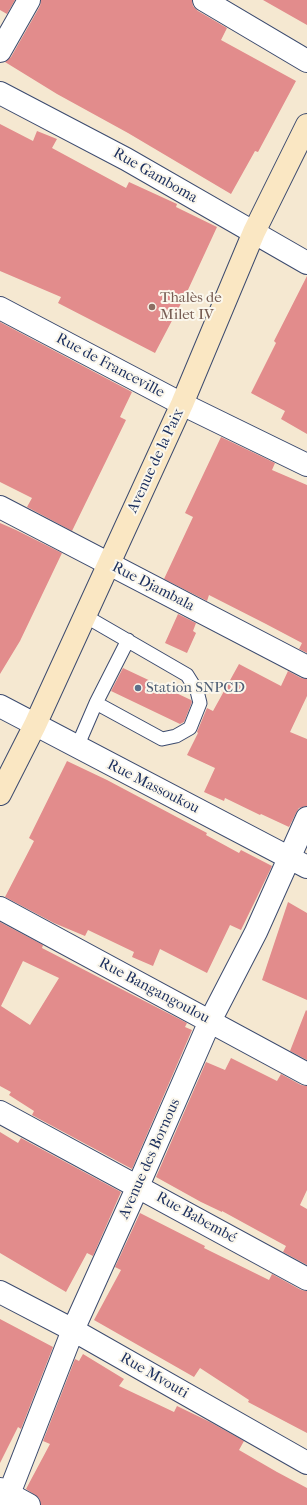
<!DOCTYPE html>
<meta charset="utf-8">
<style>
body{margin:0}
canvas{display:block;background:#f5e8d1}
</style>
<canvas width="307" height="1505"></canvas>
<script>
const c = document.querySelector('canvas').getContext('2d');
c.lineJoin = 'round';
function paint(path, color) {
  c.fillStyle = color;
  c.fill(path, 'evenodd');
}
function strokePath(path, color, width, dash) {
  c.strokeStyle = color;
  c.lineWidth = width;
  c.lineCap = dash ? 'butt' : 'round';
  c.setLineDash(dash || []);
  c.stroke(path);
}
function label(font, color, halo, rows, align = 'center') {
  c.font = font + ' "IM FELL French Canon",serif';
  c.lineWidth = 4;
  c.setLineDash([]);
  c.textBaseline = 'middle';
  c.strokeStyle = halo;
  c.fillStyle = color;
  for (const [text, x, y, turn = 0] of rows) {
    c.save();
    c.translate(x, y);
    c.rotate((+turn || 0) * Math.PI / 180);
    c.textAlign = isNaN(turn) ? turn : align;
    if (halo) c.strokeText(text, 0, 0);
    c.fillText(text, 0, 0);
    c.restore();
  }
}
paint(new Path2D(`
 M0 0H15L7 14 0 10Z
 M41 0H192L193 6 198 11 227 28 221 40 296 81 258 152 255 151 231 194 128 133 57 94 5 62 11 57 40 6Z
 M263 0H307V25Z
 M0 124 33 141 37 131 57 139 52 148 126 188 129 182 177 204 176 207 217 227 187 292 155 353 58 303 61 297 0 271Z
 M307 276V434L281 419 285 411 251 393 276 343 274 341Z
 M0 322 132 392 120 417 126 420 72 531 27 507 32 498 0 482Z
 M221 437 275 463 272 470 307 485V653L299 649 302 643 266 624 209 595 207 601 164 579 193 517 185 513Z
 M0 523 16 530 62 553 20 641 0 674Z
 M178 614 196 623 193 631 196 633 187 653 165 643Z
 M239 664 281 686 288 671 301 678 307 679V696L290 732 307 739V806L299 808 296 813 289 827 261 814 260 815 225 798 224 801 204 792 215 768 187 755 198 733 197 732 207 708 213 711Z
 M123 668 191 700 192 702 184 722 180 724 111 691Z
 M67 761 107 780 207 833 206 835 239 853 241 850 272 866 241 930 230 925 207 973 160 949 153 966 132 957 134 952 88 930 85 936 54 923 5 897 34 841 29 838Z
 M288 902 307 913V1000L262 980Z
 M0 922 43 945 42 948 187 1023 185 1027 192 1030 132 1169 32 1115 34 1111 9 1095 11 1092 0 1086ZM23 961 59 978 30 1025 1 1006Z
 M306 1010 307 1011V1060L290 1051Z
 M231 1058 277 1081 281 1074 301 1085 307 1086V1190L300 1205 307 1209V1265L283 1252 286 1246 222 1211V1212L201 1202 156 1177 206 1062 225 1070Z
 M0 1132 18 1143 21 1138 121 1192 93 1256 87 1253 66 1292 0 1253Z
 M140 1213 205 1246 204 1248 269 1280 272 1274 301 1290 307 1291V1433L248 1402 249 1400 200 1368 194 1377 94 1320 121 1270 115 1267Z
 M0 1319 53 1347 21 1429 18 1427 0 1463Z
 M83 1354 124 1379 119 1386 174 1412 177 1406 210 1422 244 1441 239 1450 277 1472 307 1488V1505H41L39 1498 26 1489 50 1444 43 1441 75 1359 79 1361Z`), '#e28c8c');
const lane = new Path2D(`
 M85 616 187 675 197 691 200 703 190 728 176 736 162 739 96 703
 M77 747 96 703 128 640`);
const street = new Path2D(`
 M204 0 307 61
 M0 51 29 0
 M0 93 126 159 307 263
 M0 308 182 404 307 465
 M0 507 307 667
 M0 706 307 867
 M0 908 307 1074
 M0 1112 307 1279
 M0 1292 73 1330 307 1463
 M0 1489 29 1505
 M3 1505 9 1494 73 1330 138 1186 210 1021 256 932 307 818`);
const secondary = new Path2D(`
 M0 794 35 725 182 404 254 232 307 125`);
strokePath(lane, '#3c4b6f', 15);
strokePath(street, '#3c4b6f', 24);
strokePath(secondary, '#3c4b6f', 24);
strokePath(lane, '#fff', 13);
strokePath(street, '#fff', 22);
strokePath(secondary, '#fae7c3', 22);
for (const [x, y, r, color] of [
 [152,307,4,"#8d6e63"],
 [138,688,4,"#5c6f8a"]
]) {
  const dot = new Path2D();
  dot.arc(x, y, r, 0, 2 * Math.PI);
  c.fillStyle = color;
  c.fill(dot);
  strokePath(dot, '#fbf7ec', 1.5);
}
label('15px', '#1b2f5e', '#fbf7ec', [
 ["Rue Gamboma",155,176,30],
 ["Rue de Franceville",110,366,28],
 ["Avenue de la Paix",156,461,-65],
 ["Rue Djambala",153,587,27],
 ["Rue Massoukou",153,787,27],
 ["Rue Bangangoulou",154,991,28],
 ["Avenue des Bornous",150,1159,-66],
 ["Rue Babembé",196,1218,29],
 ["Rue Mvouti",154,1376,30]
]);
label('15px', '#785e54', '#fbf7ec', [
 ["Thalès de",160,298],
 ["Milet IV",160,315]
], 'left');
label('15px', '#4e5e75', '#fbf7ec', [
 ["Station SNPCD",146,688]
], 'left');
</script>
